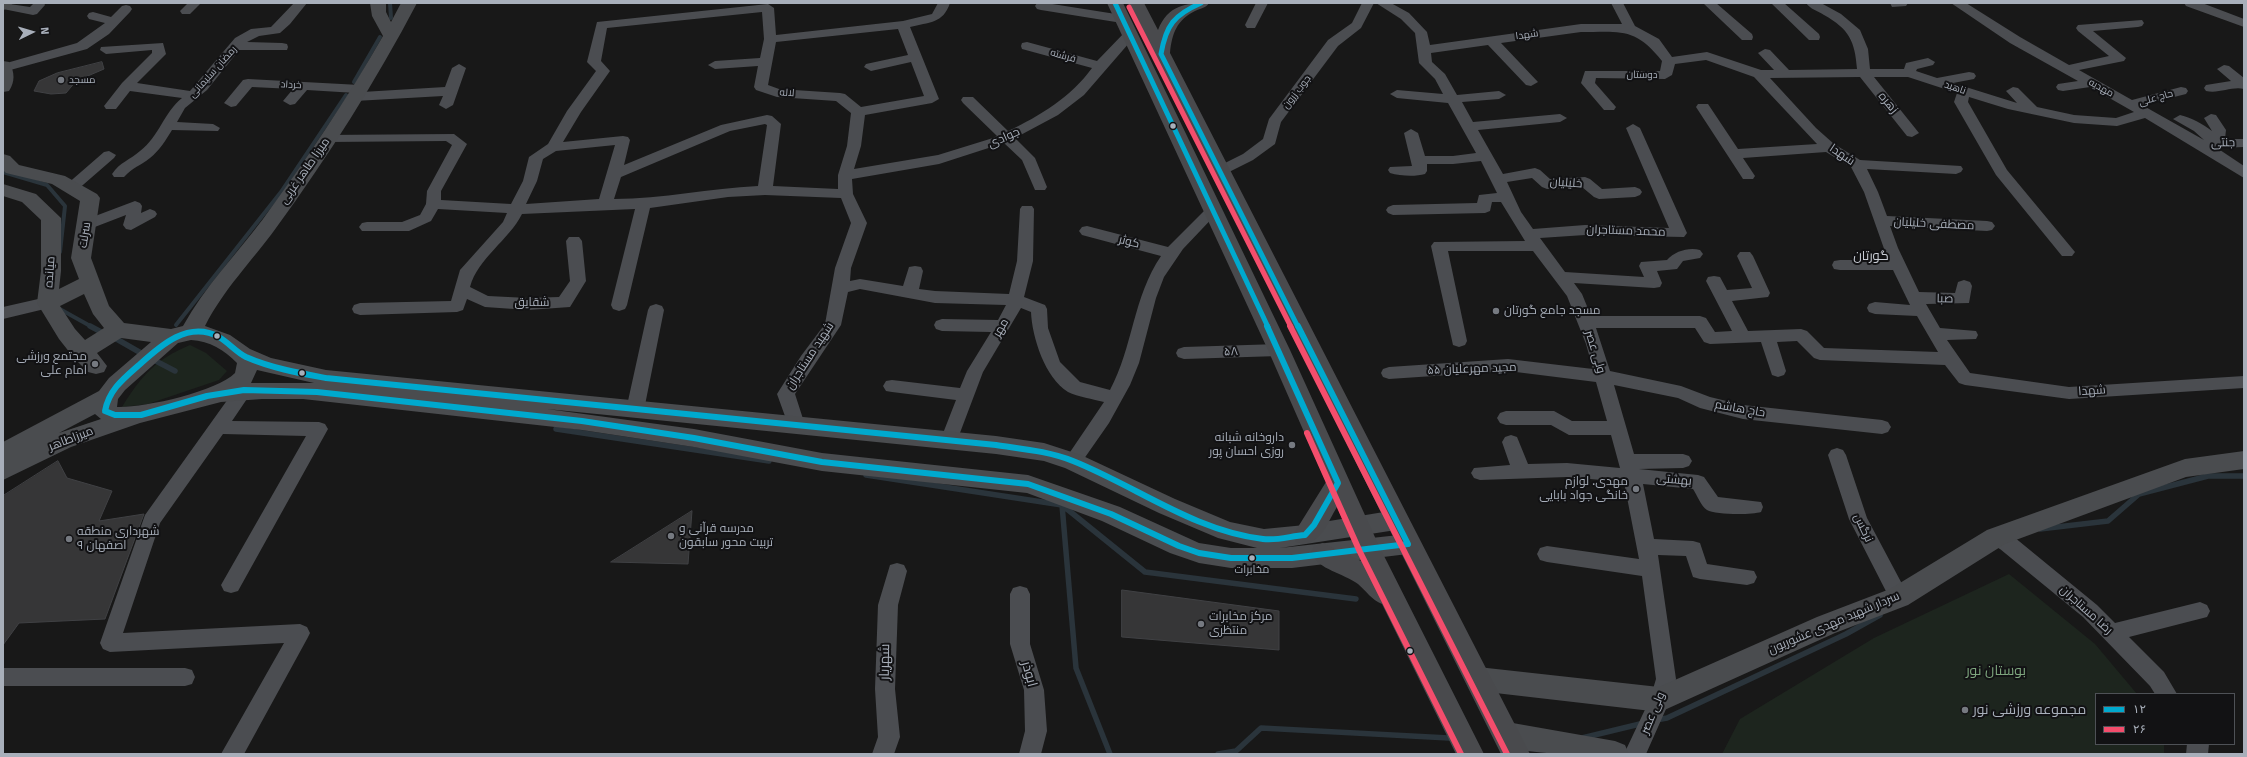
<!DOCTYPE html>
<meta charset="utf-8">
<style>
body{margin:0}
#map{position:relative;width:2247px;height:757px;overflow:hidden;background:#181818;font-family:"Fira Sans",sans-serif}
canvas{display:block}
.frame{position:absolute;inset:0;border:4px solid #a8afba;pointer-events:none}
.legend{position:absolute;left:2095px;top:693px;width:140px;height:52px;box-sizing:border-box;background:#121214;border:1px solid #4e5156;margin:0;padding:5px 7px;list-style:none;font-size:12px;color:#a8afba}
.legend li{display:flex;align-items:center;gap:8px;height:20px}
.legend b{width:20px;border:1px solid #4e5156}
.north{position:absolute;left:12px;top:12px;width:40px;height:40px;-webkit-text-stroke:3px #121214;paint-order:stroke;rotate:85deg;font-size:11px;font-weight:700;line-height:16px;text-align:center;color:#a8afba}
.north::after{content:'';display:block;margin:auto;width:14px;height:18px;background:#a8afba;clip-path:polygon(50% 0,100% 100%,50% 72%,0 100%)}
</style>
<div id="map">
<canvas width="2247" height="757"></canvas>
<div class="frame"></div>
<ul class="legend">
<li><b style="height:5px;background:#00a9ce"></b>۱۲</li>
<li><b style="height:5px;background:#f44d6c"></b>۲۶</li>
</ul>
<div class="north">N</div>
</div>
<script>
const c = document.querySelector('canvas').getContext('2d');
c.lineJoin = 'round';
function paint(path, color) {
  c.fillStyle = color;
  c.fill(path, 'evenodd');
}
function strokePath(path, color, width, dash) {
  c.strokeStyle = color;
  c.lineWidth = width;
  c.lineCap = dash ? 'butt' : 'round';
  c.setLineDash(dash || []);
  c.stroke(path);
}
function label(font, color, halo, rows, align = 'center') {
  c.font = font + ' "Fira Sans",Cairo,sans-serif';
  c.lineWidth = 4;
  c.setLineDash([]);
  c.textBaseline = 'middle';
  c.strokeStyle = halo;
  c.fillStyle = color;
  for (const [text, x, y, turn = 0] of rows) {
    c.save();
    c.translate(x, y);
    c.rotate((+turn || 0) * Math.PI / 180);
    c.textAlign = isNaN(turn) ? turn : align;
    if (halo) c.strokeText(text, 0, 0);
    c.fillText(text, 0, 0);
    c.restore();
  }
}
paint(new Path2D(`
 M190 345 206 353 227 371 219 380 148 404 122 407C141 376 156 359 190 345Z
 M2009 574 2095 644 2137 694H2096V744H2164V754H1722L1740 719 1874 638Z`), '#1d251e');
strokePath(new Path2D(`
 M390 3 391 18
 M354 82 380 37
 M3 172 47 185 65 206 60 252
 M58 308 92 327
 M176 325 281 192 346 95`), '#2a343b', 4);
strokePath(new Path2D(`
 M90 326 105 334
 M113 337 141 353
 M152 359 175 371
 M556 429 769 461
 M866 475 1062 505 1145 572 1356 599
 M1062 505 1076 668 1110 754
 M2040 529 2108 521 2139 494 2208 476H2244
 M1656 720 1667 718 1846 634 1880 615
 M1582 738 1644 723
 M1218 754 1236 751 1261 728 1449 738`), '#2a343b', 5.5);
const building = new Path2D(`
 M102 62 104 69 76 81 66 93 51 94 34 91 39 81 57 73Z
 M58 461 67 478 112 491 99 521 144 514 105 619 19 623 3 645V496Z
 M692 511 688 564 611 562Z
 M1122 590 1279 611V650L1122 637Z`);
paint(building, '#363637');
strokePath(building, '#404144', 1);
paint(new Path2D(`
 M3 3 30 7 34 3H44L45 5 37 14 33 15 3 9Z
 M188 3H201L190 14H182L180 11Z
 M294 3H307L290 24 280 33 259 36 247 42 282 43 287 44 288 47 287 50H239L207 90 185 108 177 122 213 124 220 128 218 131 172 130C166 140 159 151 150 158 140 166 133 167 124 177H114L112 174C120 162 130 160 140 151 159 137 164 112 182 98L130 91 116 109H106L104 106 122 83 152 53V50L106 54 100 50 101 47 163 43 166 54 137 83 190 91 235 38 251 29 271 27Z
 M938 3H950C943 24 929 22 910 27L939 99 932 103 865 115 861 146 854 169 938 155 993 138 997 136 963 103 961 100 963 97H973L1008 131C1040 116 1071 97 1092 68L1022 49 1021 46 1022 43 1027 42 1097 61 1125 32H1135L1136 35 1084 95 1058 115 1015 138 1035 158 1047 187 1045 190H1035L1022 160 1004 143 939 164 852 179 853 194 867 223 851 268 850 281 860 279 903 286 909 267 915 266 921 267 923 271 919 289 935 291 1009 294 1017 261 1020 209 1022 206H1032L1034 209 1033 261 1024 297 1045 305 1047 309 1048 328 1060 362 1080 382 1110 390C1133 347 1133 297 1161 256L1082 235 1079 231 1082 227 1087 226 1168 247 1208 207H1218L1220 210 1183 249 1164 277 1156 298 1139 363 1130 385 1109 423 1079 466 1073 468 1067 466 1064 461 1104 402C1093 399 1078 397 1068 392 1045 378 1032 337 1031 312L1021 308 983 372 955 446 949 448 943 446 940 441 956 400 892 392 886 391 883 386 886 381 892 380 960 388 967 371 991 332 942 331 936 329 934 325 936 321 942 319 998 320 1006 305 935 303 860 289 848 292 841 325 795 394 805 425 802 430 796 432 790 430 777 394 801 356 825 324 835 268 851 223 841 198 765 195 728 197 650 208 627 305 625 309 619 311 613 309 611 305 635 209 522 214C509 240 478 258 470 287L488 296 528 298 559 297 570 281 566 241 569 237H579L582 241 586 281 570 307 528 310 485 307 467 299 463 310 457 312 360 315 354 313 352 309 354 305 360 303 451 301 460 270 503 222 507 213 438 209 431 221 409 231H362L359 227 362 223 367 222H402L420 215 426 204 427 191 452 145 446 141 328 142 323 141 321 138 323 135 454 134 467 144 441 191V200L511 204 523 181 529 157 548 144 567 111 596 71 587 62 597 22 768 4 774 8 776 35 903 21 932 14ZM762 12 764 39 760 58 715 61 708 65 715 69 758 66 754 87 756 90 777 97 836 101 851 113 847 146 838 175V189L773 186 781 124 772 116 767 115 721 125 624 165 630 140 628 137 623 136 563 142 581 112 610 71 601 61 607 28ZM898 29 908 55 866 64 864 67 871 71 911 62 924 96 861 107 845 94 840 93 779 89 768 85 776 42ZM765 124 767 125 758 186C710 188 663 199 614 199L621 177 730 131ZM615 145 599 199 526 204 537 181 543 159 556 151Z
 M1037 3H1046L1122 15 1128 19 1122 23 1041 10 1037 9 1035 6Z
 M1256 3H1268L1255 28H1247L1245 25Z
 M1362 3H1374L1361 28 1338 46 1281 122 1275 144 1253 160 1225 174H1215L1213 171 1215 168 1243 154 1263 139 1269 119 1328 40 1352 23Z
 M1376 3H1391L1409 13 1427 32 1430 45 1581 24H1622L1611 3H1623L1635 26 1659 39 1672 57 1707 52 1761 70H1774L1758 53 1765 49 1770 50 1789 70 1857 69C1855 41 1849 29 1824 15 1818 11 1810 9 1806 3H1821L1841 14 1860 30 1868 49 1870 69H1904L1906 63 1928 58 1935 62 1933 65 1917 69 1916 71 1937 78 1969 72 1974 73 1976 76 1974 79 1953 83 2017 103 2006 91 2013 87 2018 88 2037 107 2074 115 2116 118 2134 112 2090 87 2063 91 2058 90 2056 87 2058 84 2078 81 2010 43 1951 3H1966L2020 37 2069 65 2109 56 2078 31 2076 28 2078 25 2142 20 2144 23 2142 26 2138 27 2093 31 2126 58 2124 61 2079 70 2132 100 2181 87 2186 88 2188 91 2186 94 2142 105 2204 140 2194 131 2173 119 2180 115C2192 118 2203 124 2212 131L2204 118 2211 114 2216 115 2226 130 2225 139H2244V147L2217 148 2244 166V178L2145 118 2117 126 2074 123 2008 109 1969 97 1968 102 2007 170 2075 252 2072 256H2062L1996 175 1954 102 1957 93 1908 77H1874L1919 133 1912 137 1907 136 1860 77 1770 78 1816 128 1834 144 1860 160 1961 166 1963 169 1961 172 1956 174 1867 169 1878 192 1887 216 1987 221 1992 222 1995 226 1992 230 1987 231 1890 226 1898 248 1919 292 1955 293 1958 282 1964 280 1970 282 1972 286 1969 303 1926 304 1940 328 1976 331 1978 335 1976 339 1947 340 1970 373 2069 387 2244 376V388L2069 399 1965 385 1959 383 1945 365 1820 360 1814 358 1797 341 1777 342 1786 371 1784 375 1778 377 1772 375 1761 342 1710 344 1704 342 1695 328H1596L1610 371 1681 386 1710 397 1743 405 1882 420 1888 422 1891 427 1888 432 1882 434 1743 419 1700 408 1678 398 1614 385 1634 454H1683L1689 456 1692 461 1689 466 1683 468 1639 469 1698 475 1704 477 1718 497 1761 502 1763 507 1761 512C1752 515 1715 515 1707 510 1701 506 1697 495 1693 489L1643 484 1654 539 1693 541 1700 543 1707 564 1754 571 1757 577 1754 583 1747 585 1700 579 1693 577 1686 556 1658 555 1676 679 1670 700 1646 754H1624L1650 699 1656 679 1642 576 1547 562 1540 560 1537 554 1540 548 1547 546 1639 559 1624 482 1567 477 1480 480 1474 478 1471 473 1474 468 1510 465 1502 442 1505 437 1511 435 1517 437 1528 464 1567 463 1620 468 1611 435H1569L1551 425H1506L1500 423 1497 418 1500 413 1506 411H1554L1572 421H1607L1596 382 1508 371 1389 379 1383 377 1381 373 1383 369 1389 367 1508 359 1593 369 1586 344 1567 296 1533 251H1448L1467 341 1465 345 1459 347 1453 345 1431 246 1434 242 1525 241 1501 202H1492L1490 211 1485 213 1393 215 1388 213 1386 210 1388 207 1393 205 1477 203 1479 195 1497 193 1481 161 1453 164H1427V171L1425 174C1415 177 1400 176 1390 173L1388 170 1390 167 1412 166 1404 133 1411 129 1418 133 1425 156H1453L1476 153 1448 103 1397 98 1390 94 1397 90 1443 94 1435 79 1419 63 1415 33 1401 19ZM1581 32C1621 32 1635 27 1662 61L1660 71H1585L1581 83 1604 110H1614L1616 107 1595 83 1596 78 1665 79 1672 75 1675 64 1706 60 1754 77 1817 144 1738 149 1708 104H1698L1696 107 1743 179H1753L1755 176 1743 158 1826 152 1851 167 1864 192 1888 260H1840L1834 261 1832 265 1834 269 1840 270H1893L1910 305 1875 302 1869 304 1867 308 1869 312 1875 314 1917 316 1938 352 1824 348 1807 331 1801 329 1748 331 1732 301 1768 297 1770 293 1753 256 1750 252H1740L1737 256 1752 288 1727 290 1720 277 1714 276 1708 277 1706 281 1732 331 1715 332 1706 318 1700 316H1591L1582 294 1574 283 1654 288 1660 287 1662 283 1657 271 1677 269 1683 261 1700 258 1703 254 1700 250C1689 247 1675 251 1667 260L1641 262 1639 266 1644 277 1565 272 1540 238 1585 235 1684 237 1687 233 1640 128 1633 124 1626 128 1669 228 1585 225 1533 229 1521 212 1507 182 1532 178 1542 187 1547 189 1582 187 1594 197 1599 199 1635 197 1640 195 1642 192 1640 189 1635 187 1602 189 1590 179 1585 177 1550 179 1540 170 1535 168 1503 174 1478 130 1560 122 1567 118 1560 114 1473 122 1462 102 1499 99 1506 95 1499 91 1457 95 1445 74 1432 62 1431 53 1488 45 1526 85 1531 86 1538 82 1501 43Z
 M1703 3H1716L1752 34 1753 37 1752 40H1742Z
 M1771 3H1784L1819 34 1820 37 1819 40H1809Z
 M1890 3H1908L1906 6 1892 7Z
 M2184 3H2202L2244 19V27L2186 6Z
 M126 5 130 6 132 9 130 12 109 34 87 49 3 72V64L77 43 105 23 89 19 87 16 89 13 93 12 111 17 122 6Z
 M459 64 466 68 453 105 446 109 439 105 443 96 355 101 348 97 350 94 356 93 307 90 295 104 290 105 283 101 293 89 252 87 236 106 231 107 224 103 243 80 248 79 360 85 367 89 362 92 445 87 452 68Z
 M2224 65 2229 66 2244 78V89C2232 86 2219 94 2206 91L2204 88 2206 85 2231 81 2217 69Z
 M109 151 116 155 114 158 76 191H66L64 188 66 185 104 152Z
 M135 201 140 203 142 206 141 213 150 209 155 211 157 214 155 217 131 230 126 229 123 225 126 215 87 230 82 229 79 225 82 221Z
 M47 297 53 299 55 303 53 307 3 319V307Z
 M656 304 662 306 664 310 644 410 641 415 635 417 629 415 626 410 648 310 650 306Z
 M1279 344 1285 346 1287 350 1285 354 1279 356 1184 359 1178 357 1176 353 1178 349 1184 347Z
 M244 384 250 385 253 390 232 421 319 422 325 424 328 429 238 591 231 593 224 591 221 585 306 436 223 434 160 523 123 633 300 624 307 627 310 633 307 639 244 754H221L284 643 110 652 103 649 100 643 145 515 238 385Z
 M1837 448 1843 450 1846 455 1867 518 1909 597 1906 603 1899 605 1892 603 1849 519 1828 455 1831 450Z
 M1996 529 2014 537 2097 605 2115 623 2200 602 2207 605 2210 611 2207 617 2129 637 2164 672 2177 694H2155L2150 686 2083 617 2000 549 1989 543 1987 537 1989 531Z
 M897 563 904 565 907 571 898 605 895 689 900 737 894 754H872L878 737 875 689 878 605 890 565Z
 M1020 586 1027 588 1030 594V644L1044 690 1047 731 1041 754H1019L1025 731 1024 690 1010 644V594L1013 588Z
 M3 668H185L192 670 195 677 192 684 185 686H3Z
 M2187 744H2209L2208 754H2186Z`), '#4b4d51');
paint(new Path2D(`
 M3 3H13L9 8 3 10Z
 M370 3H386V12L391 22 401 3H417C376 81 328 157 276 228 252 261 223 290 205 326L230 335 250 349 271 358 326 370 996 436 1044 443 1081 455 1175 499 1230 522 1264 529 1305 525 1396 510 1405 513 1408 520 1405 527 1396 530 1280 548 1408 534 1417 537 1420 544 1417 551 1408 554 1292 568H1231L1199 563 1170 553 1102 521 1027 493 822 471 694 447 582 430 303 399H262L221 402 140 423 71 447 3 480V442L99 391 109 378 151 342 121 338 97 353 107 366 104 372 96 374 88 372 74 358 59 339 37 303 41 271V220L22 202 3 196V184L36 194 61 218V271L59 289 79 279 71 258 80 201 52 184 6 173 3 170V154L10 156 19 165 65 176 97 194 100 198 91 258 109 306 124 323 171 329 183 326C205 286 236 255 263 219 306 160 347 99 383 36L372 16ZM84 294 93 314 104 328 85 340 75 329 60 306ZM191 340C210 341 224 350 237 363L235 373C216 392 143 408 117 407L118 399 125 390 178 343ZM257 370 314 383H251ZM547 409 996 454 1044 461 1065 468 1159 513 1218 538 1257 548H1231L1199 543 1120 507 1028 475 822 453 694 429ZM95 414 101 419 59 433Z
 M3 61 9 62C15 72 15 82 9 91L3 92Z
 M2244 451V469L2186 477 2005 544 1908 605 1835 633 1660 712 1478 691 1469 688 1465 679 1469 670 1478 667 1659 687 1817 617 1890 589 1987 530 2185 459Z
 M1507 722 1615 741 1625 745 1629 754C1586 754 1538 757 1497 744L1493 735 1497 726Z`), '#4a4c4f');
paint(new Path2D(`
 M1107 3H1123L1290 350 1379 546 1484 754H1456L1382 604C1372 600 1366 591 1358 584 1343 573 1319 570 1311 553L1314 546 1323 543 1361 561 1337 507C1327 523 1319 550 1296 542L1293 535 1326 482 1268 350Z
 M1128 3H1144L1158 30C1168 5 1185 3 1209 3 1206 8 1201 8 1195 11 1177 20 1172 33 1170 53L1530 754H1501Z`), '#494a4d');
strokePath(new Path2D(`
 M1115 3 1268 327
 M1201 3C1174 15 1166 25 1161 54L1298 327`), '#00a9ce', 5);
strokePath(new Path2D(`
 M1267 326 1338 483 1314 525 1305 535C1291 536 1277 541 1263 539 1194 531 1136 486 1073 461 1048 451 1022 449 996 445L326 378C299 373 271 368 246 357 236 352 229 343 219 337 188 320 160 346 139 365 123 379 109 390 105 411L115 415H141L207 396 244 390 317 392 582 421 694 438 822 462 1028 484 1111 514 1179 546 1199 553 1231 558H1292L1408 544 1298 326`), '#00a9ce', 6);
strokePath(new Path2D(`
 M1129 7 1291 327`), '#f44d6c', 5);
strokePath(new Path2D(`
 M1290 326 1507 754
 M1307 433 1360 552 1461 754`), '#f44d6c', 6);
for (const [x, y, r, color] of [
 [61,80,4,"#767a81"],
 [1173,126,3.5,"#a8afba"],
 [1496,311,4,"#767a81"],
 [217,336,3.5,"#a8afba"],
 [95,364,4,"#767a81"],
 [302,373,3.5,"#a8afba"],
 [1292,445,4,"#767a81"],
 [1636,489,4,"#767a81"],
 [671,536,4,"#767a81"],
 [69,539,4,"#767a81"],
 [1252,558,3.5,"#a8afba"],
 [1201,624,4,"#767a81"],
 [1410,651,3.5,"#a8afba"],
 [1965,710,4,"#767a81"]
]) {
  const dot = new Path2D();
  dot.arc(x, y, r, 0, 2 * Math.PI);
  c.fillStyle = color;
  c.fill(dot);
  strokePath(dot, '#121214', 1.5);
}
label('10px', '#a8afba', '#121214', [
 ["شهدا",1527,35,-8],
 ["فرشته",1063,56,16],
 ["رمضان سلیمانی",213,72,-48],
 ["دوستان",1642,75,1],
 ["خرداد",291,85,3],
 ["ناهید",1955,88,19],
 ["مهدیه",2101,88,29],
 ["جوب زرون",1297,92,-52],
 ["لاله",787,93,4],
 ["حاج علی",2156,98,-16]
]);
label('10px', '#a8afba', '#121214', [
 ["مسجد",69,80]
], 'left');
label('11px', '#a8afba', '#121214', [
 ["مخابرات",1252,570]
]);
label('12px', '#a8afba', '#121214', [
 ["زهره",1888,103,51],
 ["جوادی",1004,138,-24],
 ["جنتی",2223,143,-1],
 ["شهدا",1842,155,34],
 ["میرزا طاهر غربی",305,171,-55],
 ["خلیلیان",1566,183,4],
 ["مصطفی خلیلیان",1934,224,3],
 ["محمد مستاجران",1626,231,2],
 ["سرلت",85,235,-81],
 ["کوثر",1129,242,14],
 ["میانده",50,272,-86],
 ["صبا",1945,299,1],
 ["شقایق",532,303],
 ["مهر",1001,328,-59],
 ["۵۸",1231,352,-2],
 ["ولی عصر",1595,352,73],
 ["شهید مستاجران",810,356,-57],
 ["۵۵ مجید مهرعلیان",1472,369,-2],
 ["شهدا",2092,391,-4],
 ["حاج هاشم",1740,409,10],
 ["میرزاطاهر",71,439,-21],
 ["بهشتی",1674,480,5],
 ["نرگس",1863,528,65],
 ["رضا مستاجران",2086,610,42],
 ["سردار شهید مهدی عشوریون",1834,623,-23],
 ["ولی عصر",1653,713,-67]
]);
label('12px', '#a8afba', '#121214', [
 ["مسجد جامع گورتان",1504,311],
 ["مجتمع ورزشی",87,357,"right"],
 ["امام علی",87,371,"right"],
 ["داروخانه شبانه",1284,438,"right"],
 ["روزی احسان پور",1284,452,"right"],
 ["مهدی. لوازم",1628,482,"right"],
 ["خانگی جواد بابایی",1628,496,"right"],
 ["مدرسه قرآنی و",679,529],
 ["تربیت محور سابقون",679,543],
 ["شهرداری منطقه",77,532],
 ["۹ اصفهان",77,546],
 ["مرکز مخابرات",1209,617],
 ["منتظری",1209,631]
], 'left');
label('13px', '#c9cdd5', '#121214', [
 ["گورتان",1871,256]
]);
label('14px', '#a8afba', '#121214', [
 ["شهریار",885,662,-89],
 ["ابوذر",1029,674,75]
]);
label('14px', '#7ea67e', '#121214', [
 ["بوستان نور",1996,671]
]);
label('14px', '#a8afba', '#121214', [
 ["مجموعه ورزشی نور",1973,710]
], 'left');
</script>
